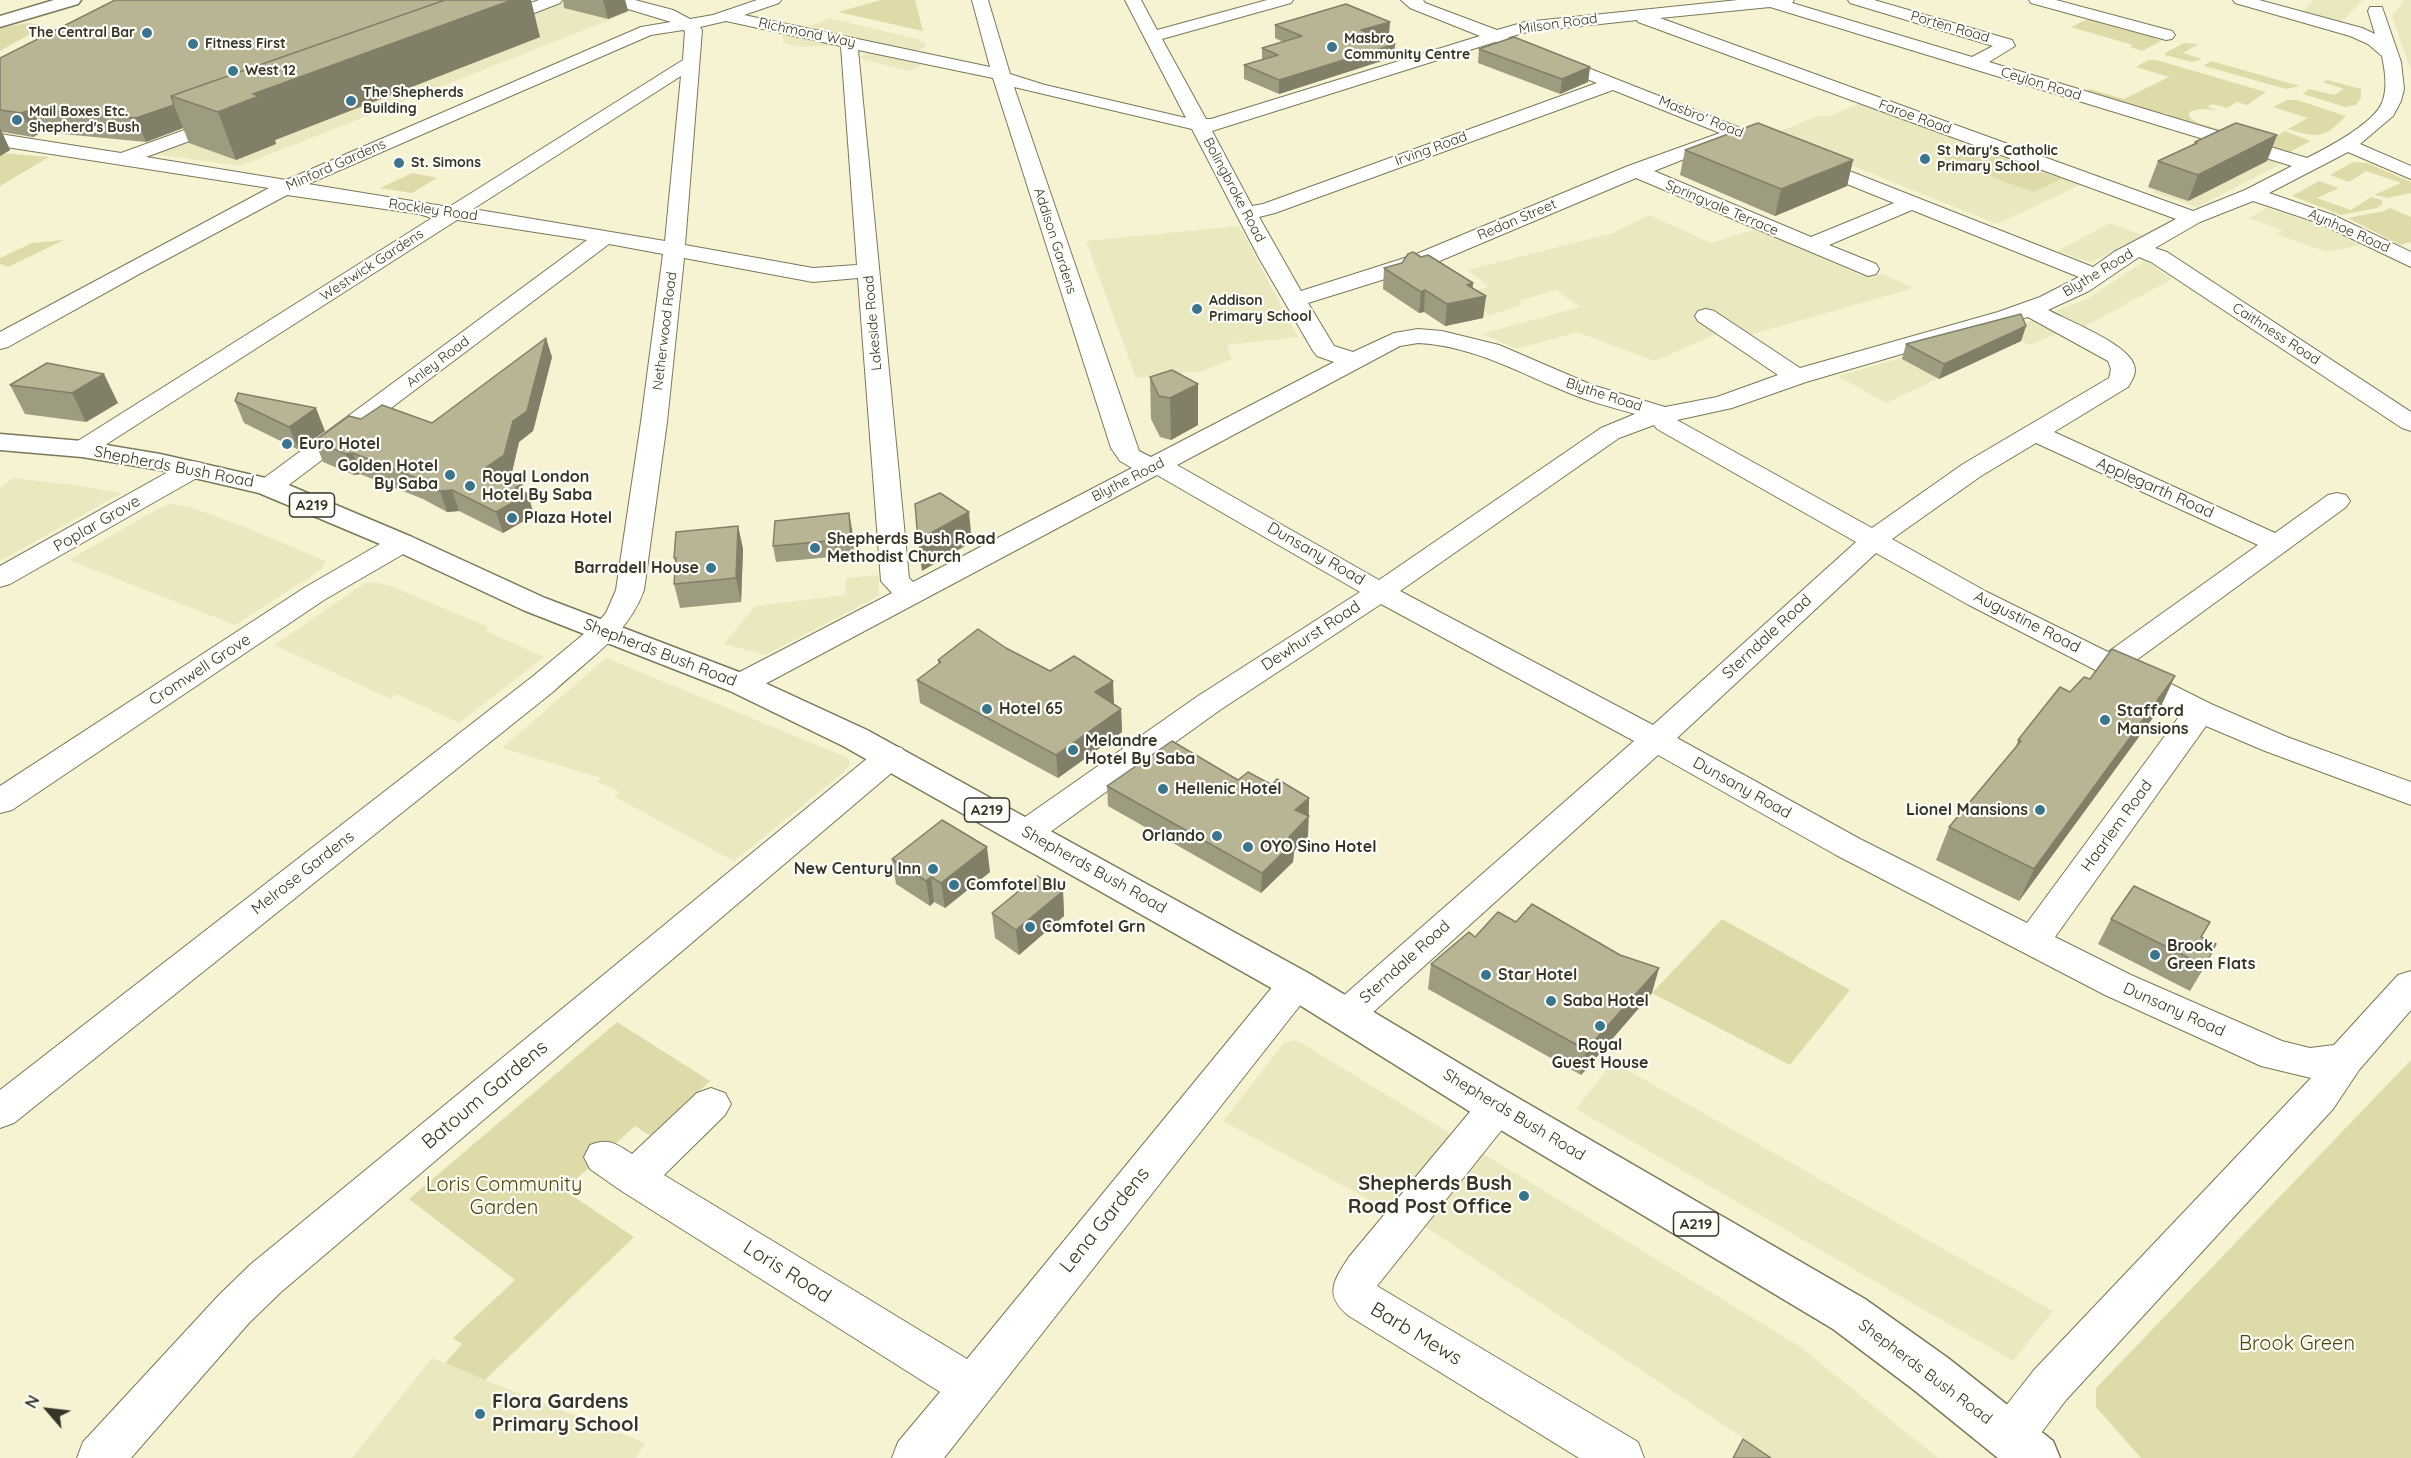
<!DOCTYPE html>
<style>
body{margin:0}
#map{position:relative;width:2411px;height:1458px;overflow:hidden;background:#f5f3d1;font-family:Quicksand,sans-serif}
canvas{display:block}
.north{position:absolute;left:18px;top:1380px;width:60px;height:60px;-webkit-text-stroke:4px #fffef8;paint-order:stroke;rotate:298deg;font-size:16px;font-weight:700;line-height:24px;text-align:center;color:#363528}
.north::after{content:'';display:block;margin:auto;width:21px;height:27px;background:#363528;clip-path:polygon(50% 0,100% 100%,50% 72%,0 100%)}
</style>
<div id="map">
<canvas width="2411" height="1458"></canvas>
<div class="north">N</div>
</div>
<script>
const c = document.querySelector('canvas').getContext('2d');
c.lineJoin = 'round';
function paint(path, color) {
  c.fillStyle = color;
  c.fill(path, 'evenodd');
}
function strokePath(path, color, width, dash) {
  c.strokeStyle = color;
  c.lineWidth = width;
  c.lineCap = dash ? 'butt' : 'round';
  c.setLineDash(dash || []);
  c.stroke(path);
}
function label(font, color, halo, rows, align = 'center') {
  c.font = font + ' Quicksand,sans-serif';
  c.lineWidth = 4.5;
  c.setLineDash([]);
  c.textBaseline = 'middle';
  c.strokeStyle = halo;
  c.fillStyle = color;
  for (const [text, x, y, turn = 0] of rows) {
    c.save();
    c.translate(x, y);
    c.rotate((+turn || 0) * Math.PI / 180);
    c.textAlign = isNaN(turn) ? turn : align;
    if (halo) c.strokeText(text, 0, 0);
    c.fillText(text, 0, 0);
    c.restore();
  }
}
paint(new Path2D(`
 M569 0H589L632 11 240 166 155 154Z
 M2314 0H2363L2341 22 2302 12Z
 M2404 0H2411V70L2392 16Z
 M829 18 921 40 919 42 925 43 926 46 914 52 809 27Z
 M783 31 838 45 801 47 783 43Z
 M869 52 921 65 909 71 858 58Z
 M1861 103 2082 184 1997 224 1773 134 1821 115 1827 117Z
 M2241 148 2281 164 2197 207 2152 192Z
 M2267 208 2315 223 2360 245 2327 252 2276 234 2283 230 2249 218Z
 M1649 215 1711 243 1757 229 1862 276 1883 274 1914 288 1728 341 1716 334 1655 361 1577 332 1517 349 1482 334 1580 307 1556 290 1518 301 1522 305 1490 315 1456 295 1489 287 1468 270 1613 233Z
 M2110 223 2142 235 2091 263 2058 251Z
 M1239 226 1298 337 1227 345 1232 360H1230L1202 371 1136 378 1086 241Z
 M2145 261 2172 279 2084 327 2058 313 2057 310 2087 299Z
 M2034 320 2059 333 2030 345 2020 340 1886 403 1838 376Z
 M13 478 73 485 122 493 0 561V488Z
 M172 504 190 507 242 526 326 561 322 569 235 625 69 560 163 506Z
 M878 575 879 596 765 655 724 644 755 606 845 595 846 578Z
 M375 582 391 586 488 627 486 631 544 657 459 723 396 694 391 699 274 645 365 583Z
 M606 658 848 758 850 764 844 772 734 861 615 797 620 792 598 782 601 778 502 748Z
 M1296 1040 1451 1134 1386 1209 1223 1121 1284 1043Z
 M1613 1062 2053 1311 2013 1361 1576 1109Z
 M1477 1150 1799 1346 1938 1458H1735L1745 1439 1421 1224Z
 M432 1358 485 1380 645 1443 636 1458H352Z`), '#eae8bf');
paint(new Path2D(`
 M881 0H915L923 31 838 12Z
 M2088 19 2155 38 2161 41 2142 51 2130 47 2133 45 2071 27Z
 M27 23 42 25 43 27 0 51V28Z
 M2184 43 2198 44 2183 53 2202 59 2192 62 2165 55V53Z
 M2148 60H2156L2266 92 2247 105 2237 102 2227 108 2212 104 2207 107 2217 110 2200 109 2189 112 2190 118 2198 123 2265 143 2285 131 2311 141 2288 153 2168 117 2167 113 2159 114 2083 92 2090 89 2124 99 2169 77 2136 67Z
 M2211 61 2300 86 2286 89 2204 66Z
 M2327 80 2361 89V97L2356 105 2345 107 2303 94 2309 89 2334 95 2344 89 2323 82Z
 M2287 100H2297L2346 116C2324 139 2316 138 2288 129L2308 118 2273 107Z
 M1973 147 2062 179 2033 192 1944 159Z
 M0 153 49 157 0 186Z
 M2353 162 2367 163 2411 182V193L2388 198 2374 195 2401 183 2366 171 2349 182 2330 175Z
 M412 173 437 178 412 193 380 188Z
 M2319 181 2339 188 2317 198 2351 210 2371 197 2382 200V204L2377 208 2341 215 2292 196Z
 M2390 208 2411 217V242L2400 245 2348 218 2384 211Z
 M64 240 8 267 0 264V258L32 243Z
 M1722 919 1850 990 1790 1065 1652 993Z
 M617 1022 710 1081 651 1136 635 1126 564 1190 634 1237 485 1380 445 1363 462 1344 453 1338 515 1280 409 1199Z
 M2411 1060V1458H2141L2096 1407V1388Z`), '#dfdba9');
const minor = new Path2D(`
 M539 0H562L560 3 498 27H486L484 23 486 19Z
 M606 0H635L673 10 690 19 713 15 757 0H781L779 3 744 15 990 67 972 0H988L1010 74 1045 85 1186 118 1125 0H1141L1157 30 1267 0H1293L1291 3 1162 39 1206 119H1211L1480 36 1410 8 1401 0H1423L1425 3 1497 30 1525 22 1738 0H1794L1792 3 1972 57 1993 46 1850 3 1848 0H1874L2012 40 2015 46 1989 62 2307 158C2327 148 2373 124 2382 103 2388 88 2385 71 2382 56L2368 44 2350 36 2235 3 2233 0H2259L2362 28 2375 34 2368 11 2370 7H2382L2401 62 2404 89 2401 101 2393 116 2360 144 2411 166V179L2348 152 2269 193 2333 215 2411 252V267L2319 223 2253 201 2200 222 2155 248 2167 252 2411 412V431L2402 428 2151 262 2139 257 2089 291 2048 310C2069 321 2128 344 2134 365 2137 374 2132 380 2128 387L2054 432 2275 533 2328 495 2337 493 2346 495 2350 501 2346 507 2131 664 2211 704 2287 737 2411 782V805L2265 751 2206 726 2055 937 2131 975 2282 1041 2310 1048 2334 1045 2398 975 2411 971V1010L2359 1070 2333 1109 2066 1400 2026 1453 2013 1458 1994 1453 1987 1437 1994 1421 2034 1370 2311 1078 2261 1066 2105 995 1836 855 1658 755 1360 1024 1347 1029 1334 1024 1328 1014 1334 1004 1634 741 1381 604 1220 710 1039 840 1027 844 1015 840 1010 832 1015 824 1198 696 1360 592 1157 475 752 691 741 694 730 691 726 684 730 677 892 593 881 581 858 278 813 282 684 258 667 422 644 590C628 635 588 659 554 691L14 1123 0 1128V1090L532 677 597 623 606 613 616 590 641 422 663 254 609 244 278 493 269 495 260 493 256 487 260 481 587 240 457 220 91 454 82 457 73 454 69 449 73 444 432 218 419 214 287 195 141 273 8 347 0 349V332L269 188 0 146V134L121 153 226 115 233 117 235 121 233 125 146 157 286 180 641 27 671 22 608 3ZM1770 7 2292 166 2245 190 2193 211 1660 18ZM1637 20 1638 22 2176 219 2114 252 2093 267 1550 53 1544 54 1541 58 1544 62 1597 83 1263 204 1252 206 1212 131 1495 42H1507L1509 37 1527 32ZM726 21 841 46 857 265 813 268 685 245 702 30 700 27ZM683 30 685 31 683 60 449 207 308 184 651 35ZM858 50 993 78 1111 448 1120 461 1132 468 913 582 909 578ZM681 76 665 241 473 209ZM1014 87 1192 129 1259 258 1313 351 1317 356 1334 362 1151 457 1139 451ZM1613 90 1720 133 1628 166 1414 255 1301 291 1259 217 1275 213ZM1735 139 1894 203 1811 237 1654 171ZM1636 178 1868 276 1876 274 1879 269 1876 264 1829 245 1912 210 2079 277 2040 297 1998 312 1800 368 1714 311 1706 309 1698 311 1695 316 1698 321 1778 375 1717 397 1665 407 1592 385 1499 345 1442 331 1418 329 1394 333 1353 352 1334 346 1308 303 1430 265ZM2028 317 2108 361 2111 369 2109 378 1963 464 1872 528 1677 420 1732 408 1806 382ZM1418 343C1475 346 1521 374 1574 395 1594 403 1615 408 1635 414L1601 428 1379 580 1177 465 1400 346ZM1654 425 1657 429 1856 542 1653 725 1400 591 1619 438ZM2036 443 2258 545 2108 652 1987 592 1892 539 1981 476ZM1876 553 1967 604 2181 714 2027 923 1860 839 1677 738Z
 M2029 0H2056L2172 31 2175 35 2172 39 2166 40 2031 3Z
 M193 461 202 463 206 469 202 475 10 584 0 587V566L184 463Z
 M402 535 412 537 416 543 412 549 324 600 12 810 0 813V786L304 588 392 537Z
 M891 745 902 748 907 756 902 764 281 1292 249 1323 131 1458H77L83 1442 219 1295 251 1264 880 748Z
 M1296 970 1309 974 1314 984 1309 994 944 1458H892L898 1442 940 1392 620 1190 590 1169 584 1157 590 1145C609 1138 615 1143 632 1154L697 1093 711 1088 725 1093 731 1104 725 1115 664 1175 967 1359 1283 974Z
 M1498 1090 1512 1095 1518 1106 1512 1117 1377 1286 1638 1442 1644 1458H1579L1349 1316C1323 1295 1334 1280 1349 1257L1484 1095Z`);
const primary = new Path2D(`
 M54 0H81L78 4 0 27V16Z
 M0 434 82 441 160 454 279 481 412 537 545 598 752 677 867 730 1310 974 1499 1087 1865 1299 1948 1358 2053 1441 2060 1458H1998L1914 1390 1833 1329 1469 1111 1282 994 843 746 730 691 523 610 392 549 259 493 160 470 82 457 0 450Z`);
strokePath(minor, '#7a785a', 2);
strokePath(primary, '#7a785a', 3);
paint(minor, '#fff');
paint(primary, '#fff');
paint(new Path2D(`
 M563 0H625L628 11 608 19 564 8Z
 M1275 25 1389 35 1380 38 1394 57 1279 94 1244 79V65L1262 60V48L1283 42 1275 38Z
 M540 37 275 140 276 144 236 160 189 143 183 128 146 142 42 132 33 137 2 132 10 150 0 156V58Z
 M1479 49 1590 67 1588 82 1560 94 1478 63Z
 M2277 135 2267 161 2188 201 2148 187 2158 161 2194 144 2195 142Z
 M1685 150 1853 160 1847 186 1775 216 1680 175Z
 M1384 268 1473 288 1486 296 1483 318 1445 326 1424 312 1419 313 1383 289Z
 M2026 326 2021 341 1939 379 1902 359 1906 344Z
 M552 357 533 431 519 442 511 476 508 478 524 492 534 515 503 533 459 511 447 512 423 499 360 474 354 475 323 462 315 441 361 419 432 423Z
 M47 363 118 403 86 422 25 414 10 385Z
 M1150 377 1198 384V425L1171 440 1160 437 1151 419Z
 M235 401 325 431 299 450 244 423Z
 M738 526 743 549 741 602 680 608 674 584 676 565 674 558Z
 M852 529 854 555 776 562 773 546Z
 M1006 648 1114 704 1121 709 1122 732 1058 778 920 703 917 680 938 664V660Z
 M2175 676 2160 708 2019 901 1936 860 1949 827 2015 749 2018 740 2070 692 2090 679Z
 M1272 785 1309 798 1308 836 1294 851 1293 862 1261 893 1108 806 1107 786Z
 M892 859 990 872 945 908 934 902 930 906 896 884Z
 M1063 891 1064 916 1019 955 995 938 992 913Z
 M2111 919 2202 937 2205 966 2190 991 2098 944Z
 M1475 937 1652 993 1581 1075 1428 989 1431 964Z`), '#9e9c80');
paint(new Path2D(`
 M512 0H531L540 37 275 140 276 144 236 160 218 112 185 101Z
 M603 0H625L628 11 608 19Z
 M1390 22 1389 35 1360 44 1361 30Z
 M1395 44 1394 57 1279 94V80Z
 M1590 67 1588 82 1560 94 1562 79Z
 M174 105 183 128 146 142 136 118Z
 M31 109 42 132 33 137 22 113Z
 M0 128 10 150 0 156Z
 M2277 135 2267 161 2188 201 2198 175Z
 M1853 160 1847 186 1775 216 1781 189Z
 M1473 283 1472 299 1486 296 1483 318 1445 326 1447 304 1467 285Z
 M1425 290 1424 312 1419 313 1421 292Z
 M2026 326 2021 341 1939 379 1944 364Z
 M546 338 552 357 533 431 519 442 511 476 491 488 485 468Z
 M104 374 118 403 86 422 72 393Z
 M1198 384V425L1171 440 1170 398Z
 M316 408 325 431 299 450 289 427Z
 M353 453 360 474 354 475 346 454Z
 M522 484 525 495 528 494 534 515 503 533 496 512 515 488Z
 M452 490 459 511 447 512 440 491Z
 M969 512 972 542 922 571 918 540Z
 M849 513 852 529 854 555 851 539Z
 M738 526 743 549 741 602 736 578Z
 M2175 676 2160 708 2019 901 2034 869Z
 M1113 681 1114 704 1096 715 1095 692Z
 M1121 709 1122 732 1058 778 1056 755Z
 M1309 798 1308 836 1294 851 1293 862 1261 893 1262 873 1288 838 1295 810Z
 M987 847 990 872 945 908 941 883Z
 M931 877 934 902 930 906 926 881Z
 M1063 891 1064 916 1019 955 1016 930Z
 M1659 968 1652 993 1581 1075 1586 1050Z`), '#817f68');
const building = new Path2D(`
 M115 0H445L171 96 174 105 136 118 31 109 22 113 0 110V58Z
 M445 0H512L253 94 259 96 218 112 171 96Z
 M1346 4 1390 22 1361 30 1395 44 1279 80 1244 65 1278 55 1262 48 1302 36 1275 25Z
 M1514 37 1590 67 1562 79 1479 49Z
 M1758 123 1853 160 1781 189 1685 150Z
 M2236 123 2277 135 2198 175 2158 161 2197 143 2195 142Z
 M1413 252 1421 257 1428 255 1473 283 1467 285 1486 296 1447 304 1425 290 1421 292 1384 268 1402 263 1408 254Z
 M2021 314 2026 326 1944 364 1906 344Z
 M546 338 527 411 513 421 504 455 485 468 522 484 515 488 528 494 496 512 452 490 440 491 416 478 353 453 346 454 315 441 349 416 361 419 382 405 432 423Z
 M47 363 104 374 72 393 10 385Z
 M1172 370 1198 384 1170 398 1159 396 1150 377Z
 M238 393 316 408 289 427 235 401Z
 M940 493 969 512 918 540 915 504Z
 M849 513 851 539 773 546 775 521Z
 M738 526 736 578 674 584 676 558H674L676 532Z
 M978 629 1006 648 1050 671 1074 656 1113 681 1095 692 1121 709 1056 755 917 680 941 662 938 660Z
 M2112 649 2175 676 2034 869 1949 827 2021 741 2018 740 2060 687 2070 692 2084 677 2090 679Z
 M1172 741 1238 780 1248 772 1272 785 1277 779 1309 798 1295 810 1309 816 1288 838 1294 842 1262 873 1107 786Z
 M942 820 987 847 941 883 931 877 926 881 892 859Z
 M1037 876 1063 891 1016 930 992 913Z
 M2134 886 2210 922 2201 937 2216 944 2205 966 2111 919Z
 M1532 904 1620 955 1659 968 1586 1050 1431 964 1469 932 1475 937 1498 912 1516 922Z
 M1743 1439 1771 1458H1733Z`);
paint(building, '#b8b595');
strokePath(building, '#817f68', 1.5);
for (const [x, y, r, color] of [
 [147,33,6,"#39758d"],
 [193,44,6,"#39758d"],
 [1332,47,6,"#39758d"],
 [233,71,6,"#39758d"],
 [351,101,6,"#39758d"],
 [17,120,6,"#39758d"],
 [1925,159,6,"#39758d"],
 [399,163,6,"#39758d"],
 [1197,309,6,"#39758d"],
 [287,444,6,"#39758d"],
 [450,475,6,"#39758d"],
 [470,486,6,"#39758d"],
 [512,518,6,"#39758d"],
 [815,548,6,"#39758d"],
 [711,568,6,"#39758d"],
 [987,709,6,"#39758d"],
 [2105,720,6,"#39758d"],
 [1073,750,6,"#39758d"],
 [1163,789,6,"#39758d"],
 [2040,810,6,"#39758d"],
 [1217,836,6,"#39758d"],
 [1248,847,6,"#39758d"],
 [933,869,6,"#39758d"],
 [954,885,6,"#39758d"],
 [1030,927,6,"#39758d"],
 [2155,955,6,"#39758d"],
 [1486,975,6,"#39758d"],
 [1551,1001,6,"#39758d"],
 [1600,1026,6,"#39758d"],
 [1524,1196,6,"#39758d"],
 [480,1414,6,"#39758d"]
]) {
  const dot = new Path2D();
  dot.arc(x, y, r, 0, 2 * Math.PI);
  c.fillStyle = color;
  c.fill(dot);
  strokePath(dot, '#fffef8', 2);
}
label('14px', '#363528', '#fffef8', [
 ["Milson Road",1558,24,-8],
 ["Porten Road",1950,27,16],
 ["Richmond Way",807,33,12],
 ["Ceylon Road",2041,84,17],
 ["Masbro' Road",1701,117,22],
 ["Faroe Road",1915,117,20],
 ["Irving Road",1431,149,-20],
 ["Minford Gardens",336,165,-24],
 ["Bolingbroke Road",1234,190,62],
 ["Springvale Terrace",1722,208,23],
 ["Rockley Road",433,210,8],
 ["Redan Street",1517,220,-23],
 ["Aynhoe Road",2349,231,24],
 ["Addison Gardens",1055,241,72],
 ["Westwick Gardens",372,265,-33],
 ["Blythe Road",2098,273,-31],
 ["Lakeside Road",873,323,-95],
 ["Netherwood Road",665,331,-83],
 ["Caithness Road",2276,334,33],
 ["Anley Road",438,362,-37],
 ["Blythe Road",1604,395,18],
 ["Blythe Road",1128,480,-27]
]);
label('bold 14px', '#363528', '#fffef8', [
 ["The Central Bar",135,33,"right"],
 ["Masbro",1344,39],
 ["Community Centre",1344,55],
 ["Fitness First",205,44],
 ["West 12",245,71],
 ["The Shepherds",363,93],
 ["Building",363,109],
 ["Mail Boxes Etc.",29,112],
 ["Shepherd's Bush",29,128],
 ["St Mary's Catholic",1937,151],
 ["Primary School",1937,167],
 ["St. Simons",411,163],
 ["Addison",1209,301],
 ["Primary School",1209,317]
], 'left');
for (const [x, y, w] of [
 [312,505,45],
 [987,810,45],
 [1696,1224,45]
]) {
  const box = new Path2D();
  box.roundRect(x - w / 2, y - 12, w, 24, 4.5);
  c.fillStyle = '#fffef8';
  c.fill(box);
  strokePath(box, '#363528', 1.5);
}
label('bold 15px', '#363528', null, [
 ["A219",312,505],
 ["A219",987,810],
 ["A219",1696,1224]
]);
label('bold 16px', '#363528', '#fffef8', [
 ["Euro Hotel",299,444],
 ["Golden Hotel",438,466,"right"],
 ["By Saba",438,484,"right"],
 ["Royal London",482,477],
 ["Hotel By Saba",482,495],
 ["Plaza Hotel",524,518],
 ["Shepherds Bush Road",827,539],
 ["Methodist Church",827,557],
 ["Barradell House",699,568,"right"],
 ["Hotel 65",999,709],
 ["Stafford",2117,711],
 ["Mansions",2117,729],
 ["Melandre",1085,741],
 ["Hotel By Saba",1085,759],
 ["Hellenic Hotel",1175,789],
 ["Lionel Mansions",2028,810,"right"],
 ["Orlando",1205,836,"right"],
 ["OYO Sino Hotel",1260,847],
 ["New Century Inn",921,869,"right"],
 ["Comfotel Blu",966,885],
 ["Comfotel Grn",1042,927],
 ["Brook",2167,946],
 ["Green Flats",2167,964],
 ["Star Hotel",1498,975],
 ["Saba Hotel",1563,1001],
 ["Royal",1600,1045,"center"],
 ["Guest House",1600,1063,"center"]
], 'left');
label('16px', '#363528', '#fffef8', [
 ["Shepherds Bush Road",174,467,11],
 ["Applegarth Road",2155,488,24],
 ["Poplar Grove",97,524,-30],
 ["Dunsany Road",1316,554,30],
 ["Augustine Road",2027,622,27],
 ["Dewhurst Road",1311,636,-33],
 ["Sterndale Road",1767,637,-43],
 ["Shepherds Bush Road",660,653,21],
 ["Cromwell Grove",200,670,-33],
 ["Dunsany Road",1742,788,29],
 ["Haarlem Road",2117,826,-54],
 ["Shepherds Bush Road",1094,870,29],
 ["Melrose Gardens",303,873,-38],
 ["Sterndale Road",1405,962,-42],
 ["Dunsany Road",2174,1010,24],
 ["Shepherds Bush Road",1514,1115,31],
 ["Shepherds Bush Road",1925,1372,37]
]);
label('20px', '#363528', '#fffef8', [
 ["Batoum Gardens",485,1095,-40],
 ["Lena Gardens",1105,1220,-51],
 ["Loris Road",787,1272,32],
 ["Barb Mews",1416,1334,31]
]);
label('bold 20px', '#363528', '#fffef8', [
 ["Shepherds Bush",1512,1184],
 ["Road Post Office",1512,1207],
 ["Flora Gardens",492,1402,"left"],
 ["Primary School",492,1425,"left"]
], 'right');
label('20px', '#4e4805', '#fffef8', [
 ["Loris Community",504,1185],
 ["Garden",504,1208],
 ["Brook Green",2297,1344]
]);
</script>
